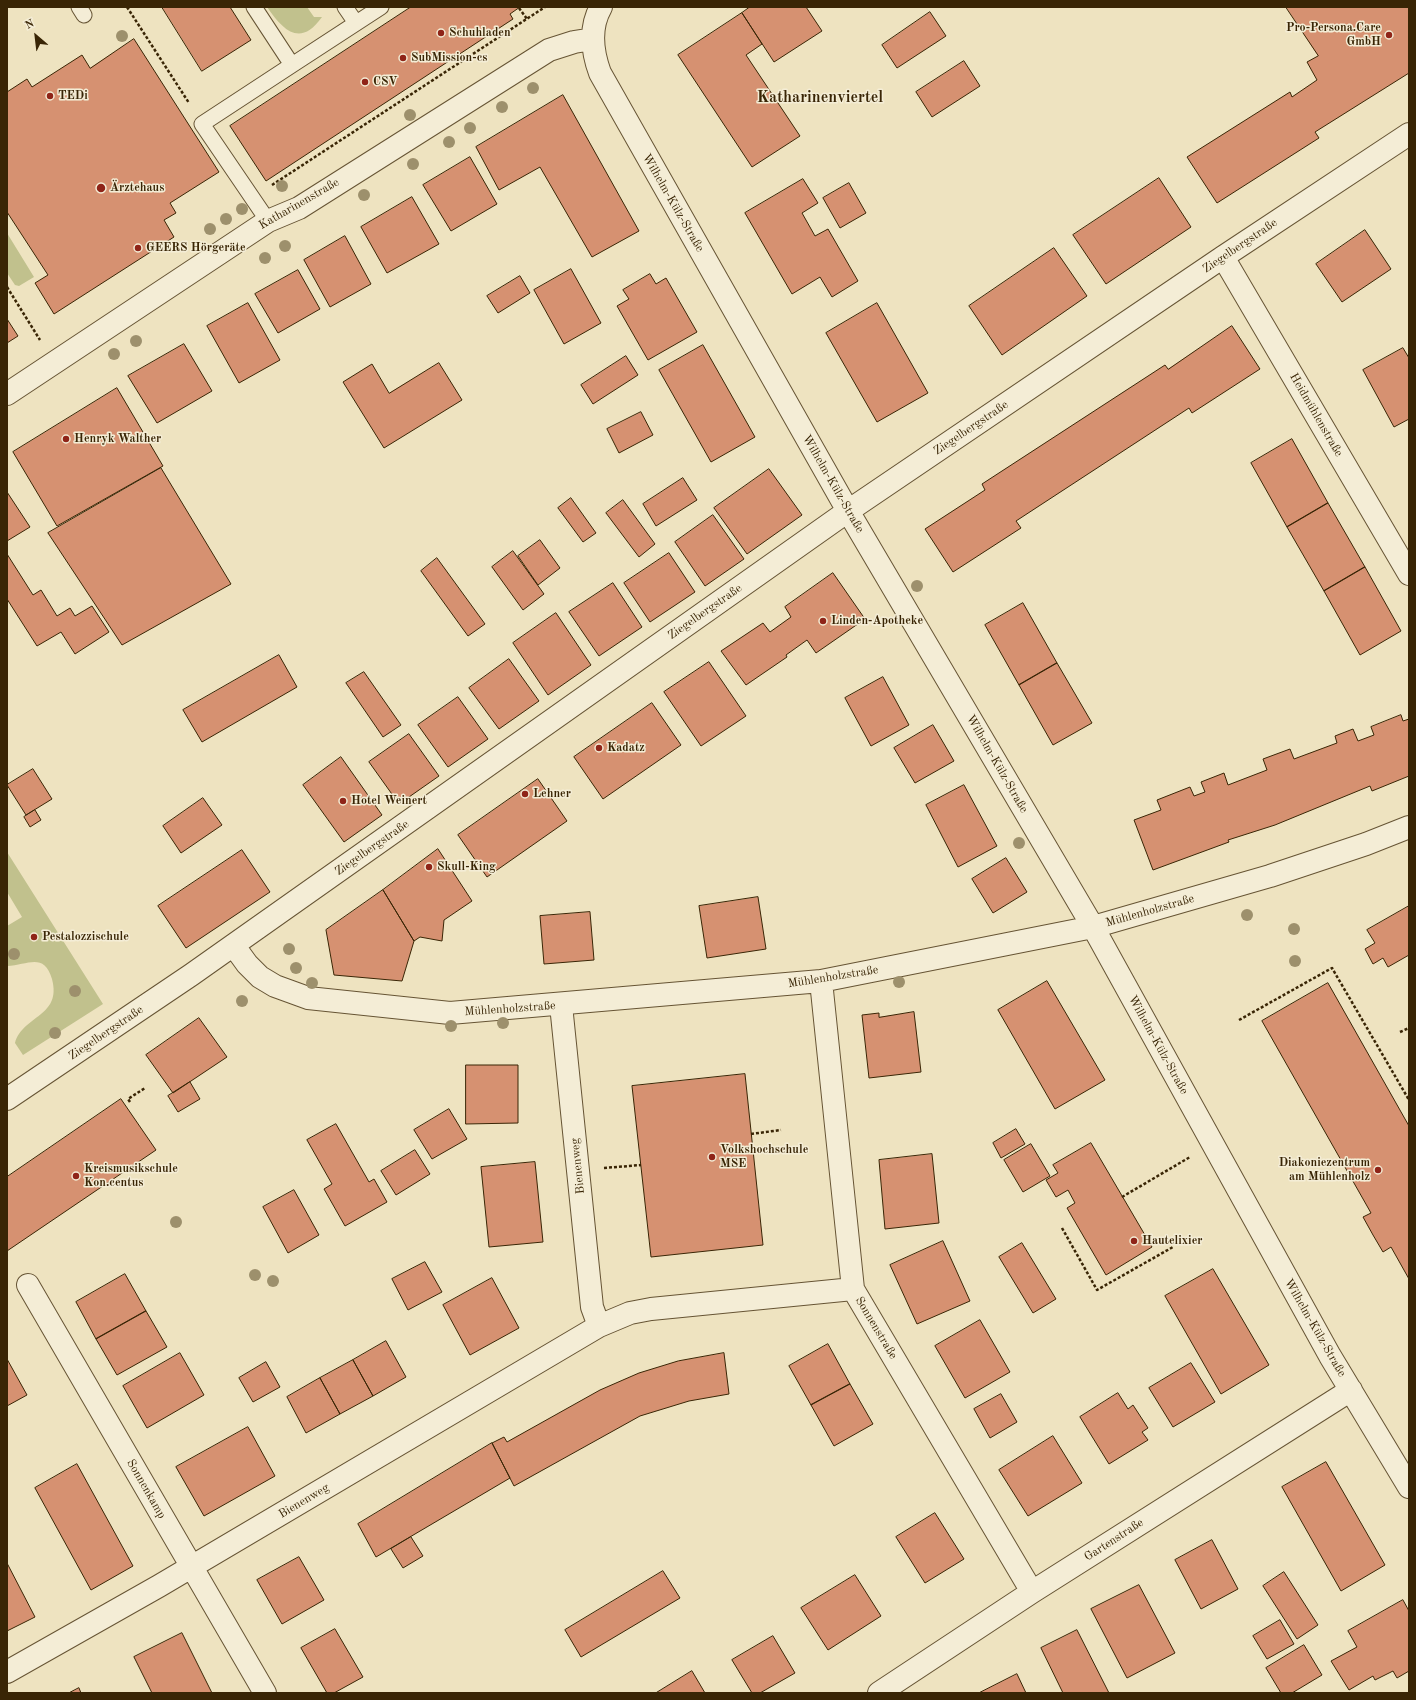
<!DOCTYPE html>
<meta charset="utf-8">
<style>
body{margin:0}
#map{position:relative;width:1416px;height:1700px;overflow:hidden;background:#eee3c0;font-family:"Old Standard TT",serif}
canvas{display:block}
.frame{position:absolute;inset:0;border:8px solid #392505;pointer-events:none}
.north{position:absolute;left:16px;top:16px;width:40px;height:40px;-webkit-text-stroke:3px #f4edd6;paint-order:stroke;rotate:332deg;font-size:11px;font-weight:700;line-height:16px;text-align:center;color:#392505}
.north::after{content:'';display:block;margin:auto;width:14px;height:18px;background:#392505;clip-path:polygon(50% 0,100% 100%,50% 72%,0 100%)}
</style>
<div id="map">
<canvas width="1416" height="1700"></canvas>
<div class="frame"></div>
<div class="north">N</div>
</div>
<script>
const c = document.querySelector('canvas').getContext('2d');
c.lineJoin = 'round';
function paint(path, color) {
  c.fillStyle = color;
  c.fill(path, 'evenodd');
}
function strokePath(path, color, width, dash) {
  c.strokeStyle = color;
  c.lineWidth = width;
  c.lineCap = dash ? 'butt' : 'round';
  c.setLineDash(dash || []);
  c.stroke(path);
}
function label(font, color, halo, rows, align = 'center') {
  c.font = font + ' "Old Standard TT",serif';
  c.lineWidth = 3;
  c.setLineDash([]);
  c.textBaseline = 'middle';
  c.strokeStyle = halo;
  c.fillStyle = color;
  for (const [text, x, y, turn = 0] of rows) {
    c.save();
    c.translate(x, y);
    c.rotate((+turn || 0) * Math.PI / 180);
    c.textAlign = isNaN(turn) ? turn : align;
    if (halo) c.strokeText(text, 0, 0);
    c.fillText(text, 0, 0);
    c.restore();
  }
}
paint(new Path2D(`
 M267 7H307L314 17H322C300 48 283 30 267 7Z
 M7 233 34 277 19 286 15 285 7 273Z
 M7 852 103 1004 23 1055 15 1043C23 1015 62 1017 52 979 44 952 28 965 7 966V926L22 917 7 892Z`), '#c1c18d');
const building = new Path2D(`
 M162 7H230L251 40 202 71Z
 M411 7H520L510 14 513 19 266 181 230 126Z
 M750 7H806L822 31 774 62 742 13Z
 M1286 7H1409V73L1315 132 1319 138 1217 203 1187 157 1290 92 1292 97 1317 80 1307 62 1318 56Z
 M930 12 946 36 897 68 882 45Z
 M742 13 762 44 746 55 800 136 752 167 678 55Z
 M134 39 219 172 170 203 176 213 164 220 174 237 54 314 35 283 48 275 7 212V92L27 79 32 87 82 55 90 68Z
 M964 61 980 86 932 117 916 92Z
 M563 95 639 231 592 257 540 167 499 190 476 147Z
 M470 157 497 204 451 231 423 185Z
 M1159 178 1191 227 1106 284 1073 235Z
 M803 179 818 203 802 213 815 236 828 229 858 281 832 297 820 277 792 294 745 213Z
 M849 183 866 213 840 228 823 198Z
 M412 197 439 244 387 273 361 227Z
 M1365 230 1391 269 1342 302 1316 264Z
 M345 236 371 284 330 307 304 260Z
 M1054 248 1087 296 1002 355 969 306Z
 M571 269 601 323 564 344 534 290Z
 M298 270 320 309 278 333 255 294Z
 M650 274 656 284 666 278 697 332 648 360 617 306 629 299 623 290Z
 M520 276 530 293 498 313 487 296Z
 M248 303 280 360 239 383 207 326Z
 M877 303 928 393 877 422 826 333Z
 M7 319 18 336 7 343Z
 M1232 326 1260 369 1192 413 1189 408 1016 521 1021 528 953 572 925 529 985 490 982 484 1165 365 1168 369Z
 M184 344 212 391 157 423 128 376Z
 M703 345 755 437 711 462 659 370Z
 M1403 348 1409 358V419L1394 427 1363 370Z
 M626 356 638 375 593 404 581 385Z
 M439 363 462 400 384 448 343 382 372 364 389 393Z
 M117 388 163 466 57 526 13 452Z
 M641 412 653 435 619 453 607 429Z
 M1292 439 1328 503 1287 527 1251 463Z
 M161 468 231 584 122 645 48 533Z
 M769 469 802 515 747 554 714 508Z
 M683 478 697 500 656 526 643 504Z
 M7 492 30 527 7 541Z
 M571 498 596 533 583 542 558 508Z
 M623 500 655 544 639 557 606 513Z
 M1328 503 1365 567 1324 591 1287 527Z
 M713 515 744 559 705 586 675 542Z
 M540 540 560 568 538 585 518 556Z
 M513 551 544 594 523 610 492 567Z
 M669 553 695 592 650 622 624 583Z
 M7 554 33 595 41 590 57 616 70 608 75 616 92 606 109 632 75 654 61 632 37 646 7 599Z
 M437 558 485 624 468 636 421 571Z
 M1365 567 1401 631 1360 655 1324 591Z
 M833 573 865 619 816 653 807 640 786 655 787 657 746 685 721 651 763 623 770 632 791 617 785 607Z
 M613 583 642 627 599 656 569 612Z
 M1023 603 1057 663 1019 685 985 625Z
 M556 613 591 665 548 695 513 643Z
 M279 655 297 687 202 742 183 710Z
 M509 659 539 701 499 729 469 688Z
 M709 662 746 716 701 746 664 692Z
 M1057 663 1092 723 1053 745 1019 685Z
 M364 672 401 725 383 737 346 683Z
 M883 677 909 725 871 746 845 698Z
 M458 697 488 739 448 767 418 725Z
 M652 703 681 745 603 799 574 757Z
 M1401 715 1403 721 1409 719V776L1372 791 1370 786 1275 825 1228 840 1229 842 1153 870 1134 820 1161 810 1157 800 1190 787 1194 796 1205 792 1201 782 1224 773 1228 785 1267 770 1263 759 1290 749 1294 759 1337 743 1335 736 1353 729 1358 741 1374 735 1371 727Z
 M933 725 954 761 915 783 894 748Z
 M409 734 439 776 399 804 369 762Z
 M341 757 382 815 344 842 303 785Z
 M33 769 52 799 26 815 7 785Z
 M538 779 567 821 487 877 458 835Z
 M964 785 997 846 958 867 926 805Z
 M203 798 222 825 181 853 163 826Z
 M35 810 41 820 30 827 24 817Z
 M438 849 472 901 444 920 442 941 420 937 414 941 383 890Z
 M242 850 270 892 186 948 158 906Z
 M1006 858 1027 892 993 913 972 879Z
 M383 890 414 941 402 981 334 975 326 930Z
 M758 897 766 949 707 958 699 906Z
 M1409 906V955L1388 967 1383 958 1373 964 1365 949 1375 943 1367 930Z
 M590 912 594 960 544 964 540 916Z
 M1047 981 1105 1080 1055 1109 998 1010Z
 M1328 983 1409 1126V1279L1391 1247 1383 1252 1373 1235 1363 1217 1371 1213 1262 1021Z
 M914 1012 921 1072 869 1078 862 1015 879 1013V1017Z
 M199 1018 227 1057 173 1093 146 1055Z
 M466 1065H518V1123L466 1124Z
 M745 1074 763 1245 651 1257 632 1086Z
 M190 1082 200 1099 178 1112 168 1096Z
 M121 1099 156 1150 7 1251V1177Z
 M449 1109 467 1139 432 1159 414 1130Z
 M336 1124 369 1182 374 1179 387 1202 345 1226 324 1189 332 1184 307 1140Z
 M1016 1129 1025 1144 1001 1158 993 1143Z
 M1091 1143 1152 1247 1106 1275 1067 1208 1075 1203 1068 1190 1056 1197 1046 1180 1058 1173 1053 1165Z
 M1031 1144 1050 1176 1023 1192 1004 1160Z
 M415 1150 430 1174 396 1195 381 1171Z
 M932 1154 939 1223 885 1229 879 1160Z
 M535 1162 543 1242 489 1247 481 1167Z
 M294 1190 319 1235 288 1253 263 1207Z
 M943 1241 970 1301 917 1324 890 1265Z
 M1022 1243 1056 1299 1033 1313 999 1257Z
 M425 1262 442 1292 408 1310 392 1279Z
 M1213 1269 1269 1365 1221 1394 1165 1296Z
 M125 1274 146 1311 96 1339 76 1302Z
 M492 1278 519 1328 470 1355 443 1305Z
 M146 1311 167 1347 117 1375 96 1339Z
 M980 1320 1010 1372 965 1398 935 1346Z
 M386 1341 406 1377 373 1396 353 1360Z
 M828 1344 850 1384 811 1405 789 1366Z
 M180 1353 204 1395 147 1428 123 1386Z
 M724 1353 729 1394 689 1401 640 1416 514 1486 492 1443 504 1437 507 1442 600 1390 639 1373 678 1361Z
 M7 1359 27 1395 7 1406Z
 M353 1360 373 1396 340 1414 320 1378Z
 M266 1362 280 1387 253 1402 239 1378Z
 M1191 1363 1215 1402 1173 1427 1149 1388Z
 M320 1378 340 1414 306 1433 287 1397Z
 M850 1384 873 1424 834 1446 811 1405Z
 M1118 1393 1128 1409 1133 1405 1148 1428 1142 1432 1148 1440 1109 1464 1080 1417Z
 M1001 1394 1017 1422 990 1438 974 1409Z
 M248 1427 275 1476 204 1516 176 1467Z
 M1053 1436 1082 1483 1028 1516 999 1470Z
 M492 1443 510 1478 376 1557 358 1524Z
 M1326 1462 1385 1565 1341 1591 1282 1487Z
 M77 1464 133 1566 91 1590 35 1488Z
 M935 1513 964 1559 925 1583 896 1537Z
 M411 1537 423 1556 403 1568 391 1549Z
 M1212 1540 1238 1589 1201 1609 1175 1560Z
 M299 1557 324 1600 282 1624 257 1580Z
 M8 1565 35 1617 7 1631V1566Z
 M663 1571 680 1598 581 1657 565 1630Z
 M1284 1572 1318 1625 1297 1639 1263 1586Z
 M855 1575 881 1616 828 1650 801 1608Z
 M1139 1585 1175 1653 1127 1678 1091 1609Z
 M1403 1600 1409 1611V1671L1397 1678 1393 1671 1375 1680 1373 1676 1349 1690 1331 1661 1357 1647 1348 1631Z
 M1280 1620 1294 1644 1267 1659 1253 1636Z
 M335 1629 363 1677 334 1693H327L301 1648Z
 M1077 1630 1109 1693H1063L1041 1648Z
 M182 1633 212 1693H152L134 1657Z
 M773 1636 795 1673 760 1693H752L732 1660Z
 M1304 1645 1322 1675 1292 1693H1281L1266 1668Z
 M692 1671 705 1693H656Z
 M1017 1674 1026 1693H979Z
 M79 1688 81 1693H69Z`);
paint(building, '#d69171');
strokePath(building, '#392505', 1);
const lane = new Path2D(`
 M79 7 84 15
 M254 7 292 65 202 124 268 221
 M345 7 356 23
 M292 65 381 7`);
const street = new Path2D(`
 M601 7C589 28 592 51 600 73L848 511 1093 927 1330 1356 1409 1487
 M1223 257 1409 574
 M7 394 268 221 299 208 549 50 574 42 593 39
 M234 946 247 964 260 977 275 986 308 998 450 1013 821 981 1093 927 1270 876 1366 844 1409 827
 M821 981 853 1289 1032 1592
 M7 1099 191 975 848 511 1223 257 1409 134
 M28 1285 265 1693
 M599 1326 630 1313 651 1309 853 1289
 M7 1672 159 1586 599 1326 592 1307 561 1005
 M879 1693 1032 1592 1351 1390`);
strokePath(lane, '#665434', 17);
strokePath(street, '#665434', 24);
strokePath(new Path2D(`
 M127 7 189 103
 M519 8 527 19
 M272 185 545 7
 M7 287 40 340
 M1239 1020 1332 968 1409 1100
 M1400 1032 1409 1028
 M130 1102 128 1099 145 1088
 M751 1134 781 1130
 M604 1168 641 1165
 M1122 1197 1190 1157
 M1062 1228 1097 1290 1173 1247`), '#392505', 2.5, [3, 2]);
strokePath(lane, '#f4edd6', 15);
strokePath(street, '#f4edd6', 22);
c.fillStyle = '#9d906c';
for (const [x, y] of [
 [122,36],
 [533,88],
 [502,107],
 [410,115],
 [470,128],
 [449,142],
 [413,164],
 [282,186],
 [364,195],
 [242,209],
 [226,219],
 [210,229],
 [285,246],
 [265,258],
 [136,341],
 [114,354],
 [917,586],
 [1019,843],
 [1247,915],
 [1294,929],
 [289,949],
 [14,954],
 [1295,961],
 [296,968],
 [899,982],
 [312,983],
 [75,991],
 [242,1001],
 [503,1023],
 [451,1026],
 [55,1033],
 [176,1222],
 [255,1275],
 [273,1281]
]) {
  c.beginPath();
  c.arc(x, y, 6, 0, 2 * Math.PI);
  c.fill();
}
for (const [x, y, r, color] of [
 [441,33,4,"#8f2418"],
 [1389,35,4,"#8f2418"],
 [403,58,4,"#8f2418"],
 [365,82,4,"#8f2418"],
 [50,96,4,"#8f2418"],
 [101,188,5,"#8f2418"],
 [138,248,4,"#8f2418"],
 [66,439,4,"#8f2418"],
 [823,621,4,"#8f2418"],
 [599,748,4,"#8f2418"],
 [525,794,4,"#8f2418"],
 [343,801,4,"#8f2418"],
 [429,867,4,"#8f2418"],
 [34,937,4,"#8f2418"],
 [712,1157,4,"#8f2418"],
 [1378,1170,4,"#8f2418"],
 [76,1176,4,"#8f2418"],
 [1134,1241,4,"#8f2418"]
]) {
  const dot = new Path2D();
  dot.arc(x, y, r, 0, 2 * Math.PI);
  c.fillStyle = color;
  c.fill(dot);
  strokePath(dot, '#f4edd6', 1.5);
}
label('bold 12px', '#392505', '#f4edd6', [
 ["Pro-Persona.Care",1381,28,"right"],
 ["GmbH",1381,42,"right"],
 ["Schuhladen",449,33],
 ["SubMission-cs",411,58],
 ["CSV",373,82],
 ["TEDi",58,96],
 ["Ärztehaus",110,188],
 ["GEERS Hörgeräte",146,248],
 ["Henryk Walther",74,439],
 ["Linden-Apotheke",831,621],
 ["Kadatz",607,748],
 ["Lehner",533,794],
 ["Hotel Weinert",351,801],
 ["Skull-King",437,867],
 ["Pestalozzischule",42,937],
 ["Volkshochschule",720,1150],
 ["MSE",720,1164],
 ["Diakoniezentrum",1370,1163,"right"],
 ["am Mühlenholz",1370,1177,"right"],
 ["Kreismusikschule",84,1169],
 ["Kon.centus",84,1183],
 ["Hautelixier",1142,1241]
], 'left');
label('12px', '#392505', '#f4edd6', [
 ["Wilhelm-Külz-Straße",673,203,60],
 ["Katharinenstraße",299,204,-30],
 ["Ziegelbergstraße",1240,246,-34],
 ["Heidmühlenstraße",1316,415,60],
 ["Ziegelbergstraße",971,428,-34],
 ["Wilhelm-Külz-Straße",833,484,60],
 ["Ziegelbergstraße",705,612,-35],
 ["Wilhelm-Külz-Straße",997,764,60],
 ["Ziegelbergstraße",372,848,-35],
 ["Mühlenholzstraße",1150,911,-16],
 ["Mühlenholzstraße",833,977,-9],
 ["Mühlenholzstraße",510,1009,-4],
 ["Ziegelbergstraße",106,1033,-34],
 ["Wilhelm-Külz-Straße",1158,1045,61],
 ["Bienenweg",578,1166,-96],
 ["Sonnenstraße",876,1328,59],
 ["Wilhelm-Külz-Straße",1315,1328,60],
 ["Sonnenkamp",146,1489,60],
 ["Bienenweg",304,1501,-31],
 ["Gartenstraße",1114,1540,-33]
]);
label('bold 16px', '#392505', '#f4edd6', [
 ["Katharinenviertel",820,98]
]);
</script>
